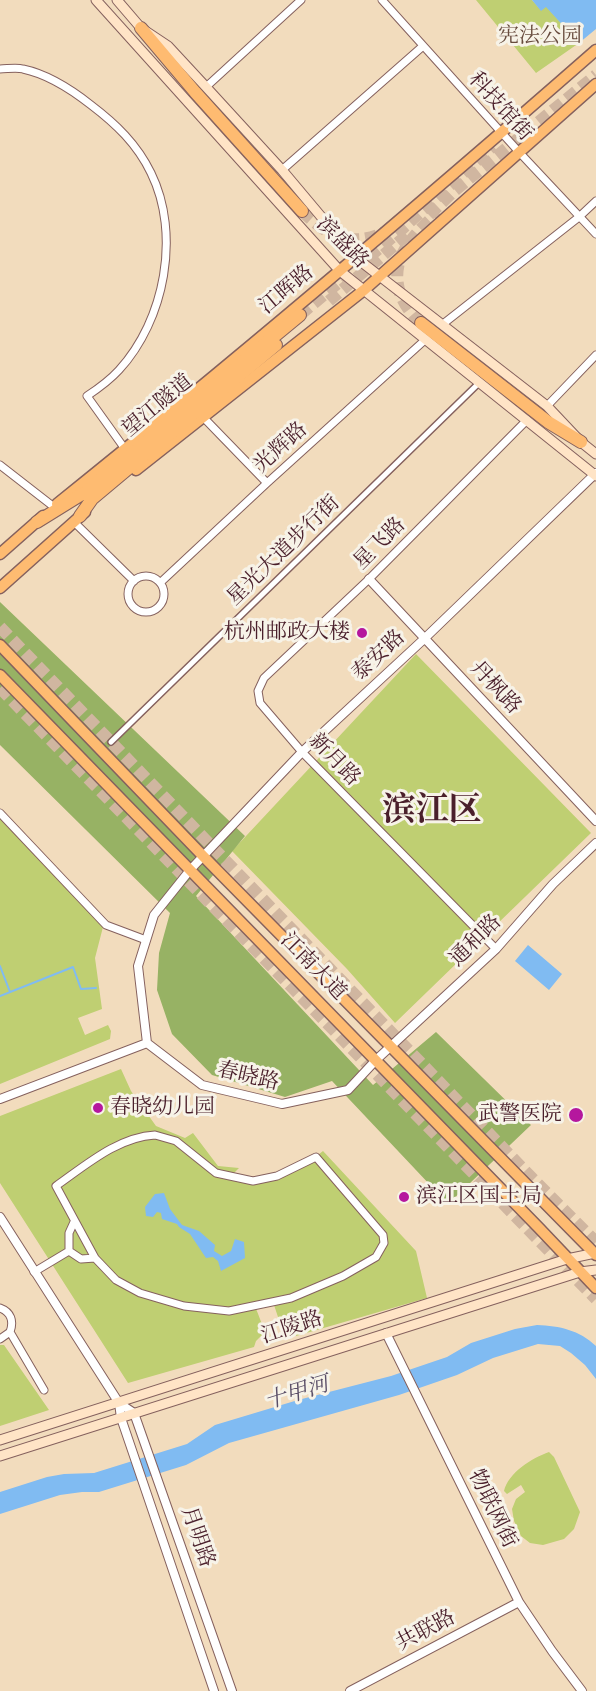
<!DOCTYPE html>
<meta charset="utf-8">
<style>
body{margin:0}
canvas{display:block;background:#f2dcbd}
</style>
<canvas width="596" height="1691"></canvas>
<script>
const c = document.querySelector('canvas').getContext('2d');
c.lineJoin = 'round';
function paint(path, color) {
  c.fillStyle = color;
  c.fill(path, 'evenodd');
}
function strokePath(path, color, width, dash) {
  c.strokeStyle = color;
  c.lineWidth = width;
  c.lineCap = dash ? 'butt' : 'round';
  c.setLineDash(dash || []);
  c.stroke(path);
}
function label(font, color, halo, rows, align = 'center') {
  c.font = font + ' Alegreya,"Noto Serif SC",serif';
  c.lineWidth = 6;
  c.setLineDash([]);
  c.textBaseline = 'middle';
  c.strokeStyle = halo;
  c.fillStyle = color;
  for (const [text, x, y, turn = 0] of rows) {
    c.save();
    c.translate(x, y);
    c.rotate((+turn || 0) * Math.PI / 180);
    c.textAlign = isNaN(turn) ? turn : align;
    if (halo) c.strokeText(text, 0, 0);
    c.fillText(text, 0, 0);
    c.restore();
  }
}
paint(new Path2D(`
 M476 0H532L541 10 546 6 579 43 536 73Z
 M416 654 591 833 395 1023 347 969 232 851Z
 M0 817 103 927 95 958 102 1009 78 1018 85 1035 108 1025 111 1031 110 1039 0 1084Z
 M121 1069 131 1091 156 1126 185 1138 193 1133 218 1166 239 1168 231 1176C238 1178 247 1181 254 1181 278 1179 305 1166 323 1151L416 1251 427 1298 296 1336 293 1330 282 1329 273 1302 255 1306 265 1332 256 1341 254 1347 128 1383 0 1183V1116Z
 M0 1345H4L49 1410 0 1426Z
 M549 1452 554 1457 580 1512 574 1529 564 1539 543 1545 530 1543 521 1536 514 1521 512 1509 516 1499 525 1492 521 1485 507 1494 504 1491C508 1473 532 1458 549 1452Z`), '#bfcf72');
paint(new Path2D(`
 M0 602 245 836 196 896 373 1085 436 1032 531 1125 448 1204 332 1081 285 1097 212 1075 172 1034 157 990 159 953 170 913 0 745Z`), '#97b264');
paint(new Path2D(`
 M532 0H596V29L579 43 546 7 541 11Z
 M528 945 562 974 549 990 515 961Z
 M164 1193 170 1209 182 1225 199 1231 215 1245 214 1251 222 1256 231 1251 235 1239 244 1242 245 1258 221 1271 218 1261 213 1257 206 1258 190 1234 179 1227 177 1224 162 1219 161 1213 157 1212 153 1217 146 1216 145 1207 155 1194Z
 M537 1325C560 1326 579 1330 596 1346V1379L585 1365 571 1353 560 1346 538 1344 493 1358 457 1375 399 1395 229 1443 186 1465 99 1492H82L60 1495 0 1514V1492L47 1477 64 1474 94 1473 187 1444 215 1425 298 1400 391 1376 447 1357 471 1343 515 1329Z`), '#80bbf2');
strokePath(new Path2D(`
 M0 966 10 992
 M0 996 73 967 81 989 96 988`), '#80bbf2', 2);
strokePath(new Path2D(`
 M302 211C327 236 351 248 385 232
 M429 215 453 192 596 75
 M329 301 407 235
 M300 315 401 230 493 146
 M421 323C397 302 388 271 409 243 417 231 428 222 438 212
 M0 627 531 1177 596 1242
 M0 688 596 1299`), '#d0b6a0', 12, [12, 6]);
const pedestrian = new Path2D(`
 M111 742 480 382`);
const minor = new Path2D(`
 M382 0 519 152 596 234
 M0 69C7 69 16 67 23 69 47 74 72 90 91 105 116 124 137 144 151 173 181 234 165 320 119 370 109 381 99 388 87 396L125 449
 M206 87 301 0
 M282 170 423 46
 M443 324 579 217 596 201
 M547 406 596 355
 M202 416 267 483
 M0 465 54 507
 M74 522 134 581
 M128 594a18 18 0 1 1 36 0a18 18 0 1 1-36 0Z
 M161 582 267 483 426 339
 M0 813 106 925 146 940
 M496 949 302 752 260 703 258 691 264 678 369 579 527 420
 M155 1135 176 1141 216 1173 253 1181 277 1176 316 1157 383 1235 384 1243 376 1257 343 1276 291 1298 229 1311 184 1306 140 1293 116 1280 95 1258 56 1186C86 1165 118 1137 155 1135Z
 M74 1222 69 1233V1251L81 1259 95 1258
 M34 1272 69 1251
 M0 1308C11 1312 14 1321 10 1332L0 1339
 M10 1332 44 1390`);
const tertiary = new Path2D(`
 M596 473 424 639 302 752 190 870 154 915 138 966 147 1043 202 1085 282 1104 348 1090 376 1060 496 949 553 884 596 843
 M369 579 596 821
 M0 1099 147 1043
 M0 1217 119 1403 134 1413 232 1691
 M386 1333 519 1602 552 1651 582 1691
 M119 1403 121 1418 214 1691
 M350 1691 519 1602`);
const secondary = new Path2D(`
 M96 0 340 271 596 476
 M117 0 141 28 168 46 206 87 282 170 355 257 547 406 581 442 596 454
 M0 1440 567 1259 596 1253
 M0 1456 580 1272 596 1270`);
const primary = new Path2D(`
 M136 470 364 290 596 84
 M57 504C240 357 419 205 596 50
 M0 554 43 516
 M0 588 85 512
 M0 645 203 856 596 1255
 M0 675 539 1228 596 1288`);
const trunk = new Path2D(`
 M141 28 195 92 302 211
 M421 323 548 422 581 442
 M80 516 92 499 276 345
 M37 522 87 491 300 315`);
strokePath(pedestrian, '#85615e', 8);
strokePath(minor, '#85615e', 9);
strokePath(tertiary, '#85615e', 10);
strokePath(secondary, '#85615e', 11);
strokePath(primary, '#85615e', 13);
strokePath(trunk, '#85615e', 14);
strokePath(pedestrian, '#fff', 5);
strokePath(minor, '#fff', 7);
strokePath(tertiary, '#fff', 8);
strokePath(secondary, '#ffe4c6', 9);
strokePath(primary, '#febb71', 10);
strokePath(trunk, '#febb71', 12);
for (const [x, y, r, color] of [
 [362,633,6,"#b5179e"],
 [98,1108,6,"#b5179e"],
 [576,1115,8,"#b5179e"],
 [404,1197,6,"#b5179e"]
]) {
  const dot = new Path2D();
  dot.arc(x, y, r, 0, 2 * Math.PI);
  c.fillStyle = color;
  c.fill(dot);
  strokePath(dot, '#f7f3e8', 2);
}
label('21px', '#674b3d', '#f7f3e8', [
 ["宪法公园",540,37]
]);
label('21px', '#4a1f2b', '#f7f3e8', [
 ["科技馆街",500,107,48],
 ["滨盛路",342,243,45],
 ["江晖路",287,290,-40],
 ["望江隧道",158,406,-40],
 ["光辉路",281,448,-42],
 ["星飞路",380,544,-45],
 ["星光大道步行街",284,551,-44],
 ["泰安路",379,656,-43],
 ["丹枫路",495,688,47],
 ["新月路",334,760,46],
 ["通和路",476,941,-45],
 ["江南大道",313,967,46],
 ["春晓路",248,1077,13],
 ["江陵路",292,1328,-18],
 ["物联网街",492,1509,64],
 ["月明路",197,1537,71],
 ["共联路",426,1631,-28]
]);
label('21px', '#4a1f2b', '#f7f3e8', [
 ["杭州邮政大楼",350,633],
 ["春晓幼儿园",110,1108,"left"],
 ["武警医院",562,1115],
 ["滨江区国土局",416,1197,"left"]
], 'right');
label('italic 22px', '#5a4e67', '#f7f3e8', [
 ["十甲河",297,1394,-17]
]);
label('bold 33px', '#4a1f2b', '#f7f3e8', [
 ["滨江区",432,812]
]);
</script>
